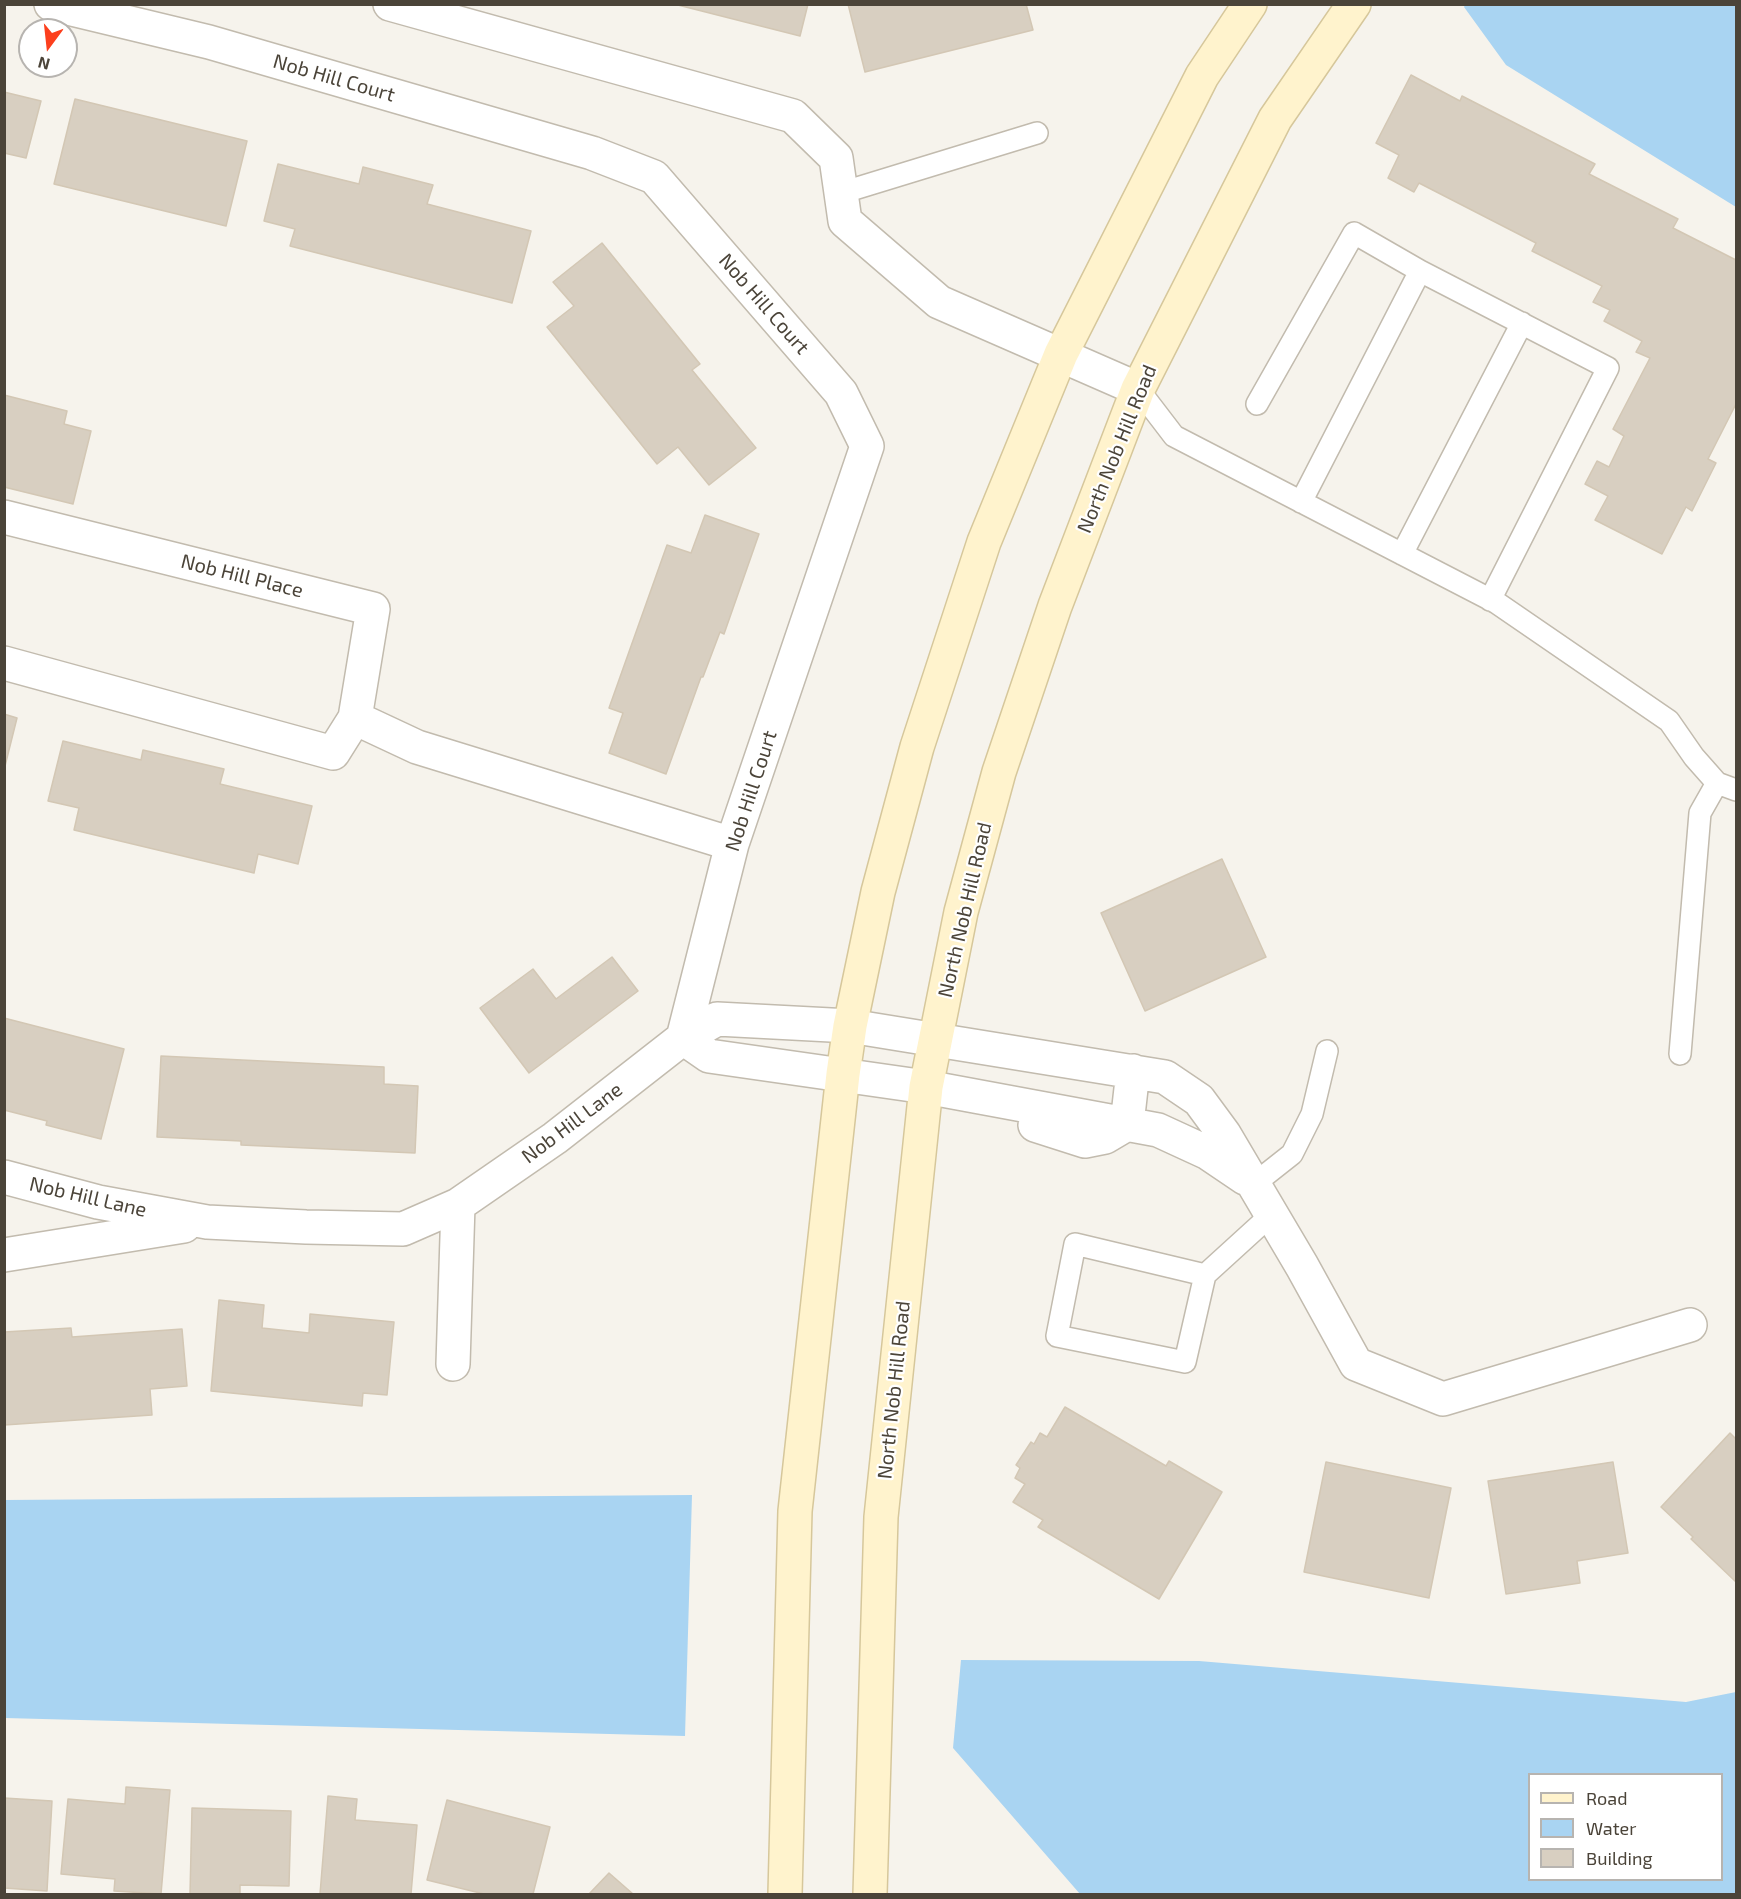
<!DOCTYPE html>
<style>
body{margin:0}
#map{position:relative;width:1741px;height:1899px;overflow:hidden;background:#f6f3ec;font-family:"Exo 2",sans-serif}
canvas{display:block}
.frame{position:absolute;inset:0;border:6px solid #4b4439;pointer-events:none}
.legend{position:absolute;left:1528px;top:1773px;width:195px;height:108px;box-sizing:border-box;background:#fff;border:2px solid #b7b4b0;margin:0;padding:8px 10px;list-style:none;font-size:18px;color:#4b4439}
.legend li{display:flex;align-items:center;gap:12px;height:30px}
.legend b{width:30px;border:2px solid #b7b4b0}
.north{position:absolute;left:18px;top:18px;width:60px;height:60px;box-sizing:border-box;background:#fff;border:2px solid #b7b4b0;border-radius:50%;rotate:195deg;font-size:16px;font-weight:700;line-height:24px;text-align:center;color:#4b4439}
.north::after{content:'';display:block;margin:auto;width:21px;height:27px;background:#fc3f1d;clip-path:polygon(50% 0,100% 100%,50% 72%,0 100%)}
</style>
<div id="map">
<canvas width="1741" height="1899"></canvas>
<div class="frame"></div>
<ul class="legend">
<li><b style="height:8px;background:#fff3cd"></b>Road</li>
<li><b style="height:16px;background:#a9d4f2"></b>Water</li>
<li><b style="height:16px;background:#d8cfc1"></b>Building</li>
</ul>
<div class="north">N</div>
</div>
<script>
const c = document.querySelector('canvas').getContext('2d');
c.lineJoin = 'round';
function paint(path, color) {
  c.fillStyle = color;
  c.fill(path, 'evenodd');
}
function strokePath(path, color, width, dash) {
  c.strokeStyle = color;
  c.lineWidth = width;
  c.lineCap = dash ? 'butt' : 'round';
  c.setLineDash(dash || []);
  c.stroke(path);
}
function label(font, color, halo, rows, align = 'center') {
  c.font = font + ' "Exo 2",sans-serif';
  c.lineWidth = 4.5;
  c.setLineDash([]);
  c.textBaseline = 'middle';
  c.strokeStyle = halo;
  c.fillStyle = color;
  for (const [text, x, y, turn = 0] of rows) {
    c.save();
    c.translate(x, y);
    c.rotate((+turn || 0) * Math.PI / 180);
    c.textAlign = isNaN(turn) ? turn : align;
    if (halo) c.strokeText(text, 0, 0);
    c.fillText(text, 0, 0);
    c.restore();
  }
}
paint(new Path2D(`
 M1465 5H1736V207L1506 65 1464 7Z
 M692 1495 685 1736 5 1718V1500Z
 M961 1660 1199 1661 1686 1702 1736 1692V1894H1080L953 1748ZM1530 1774H1722V1880H1530Z`), '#a9d4f2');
const building = new Path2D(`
 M674 4H808L800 36Z
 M848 4H1026L1033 30 865 72Z
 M1411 75 1460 101 1462 96 1595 164 1589 174 1678 219 1673 228 1736 260V404L1708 459 1716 463 1692 511 1686 507 1662 554 1595 520 1608 496 1585 484 1597 461 1609 467 1624 436 1613 429 1650 358 1636 352 1642 341 1604 321 1610 310 1593 302 1602 286 1532 251 1536 243 1419 183 1414 192 1388 178 1399 155 1376 143Z
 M4 92 41 101 26 158 4 153Z
 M75 99 247 141 226 226 54 184Z
 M278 164 359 184 363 167 433 185 427 204 531 231 512 303 290 246 295 229 264 221Z
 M602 243 700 364 692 370 756 448 709 485 678 447 657 464 547 327 574 306 553 282Z
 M4 395 67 411 64 424 91 431 73 504 4 487Z
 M705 515 759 534 724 634 720 632 703 677H701L666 774 609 753 623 713 609 708 667 545 691 553Z
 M4 714 17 718 4 770Z
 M63 741 141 760 143 750 224 769 220 784 312 806 298 864 258 854 254 873 74 830 79 808 48 801Z
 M1222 859 1266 957 1145 1011 1101 913Z
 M612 957 638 991 529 1073 480 1008 533 969 556 999Z
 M4 1018 124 1049 101 1139 46 1125 47 1121 4 1110Z
 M161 1056 384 1067V1084L418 1086 415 1153 241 1145V1141L157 1137Z
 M219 1300 264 1305 262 1328 309 1333 310 1314 394 1322 387 1395 363 1393 362 1406 211 1391Z
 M71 1328 72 1337 182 1329 187 1386 150 1389 152 1415 4 1425V1332Z
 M1065 1407 1166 1466 1169 1461 1222 1492 1159 1599 1038 1527 1043 1520 1013 1502 1025 1484 1015 1478 1020 1468 1016 1465 1031 1442 1034 1444 1040 1433 1047 1437Z
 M1730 1433 1736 1439V1582L1691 1539 1693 1537 1661 1507Z
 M1326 1462 1451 1488 1429 1598 1304 1572Z
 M1613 1462 1628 1553 1577 1561 1580 1583 1506 1594 1488 1481Z
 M126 1787 170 1790 161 1894 114 1891 115 1879 61 1874 68 1799 125 1804Z
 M328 1796 357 1799 355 1820 417 1825 411 1894H320Z
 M4 1798 52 1801 47 1891 4 1888Z
 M447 1800 550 1827 533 1894H484L427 1880Z
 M192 1808 291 1811 289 1886 240 1885V1894H190Z
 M609 1873 633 1894H589Z`);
paint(building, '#d8cfc1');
strokePath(building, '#d3c7b4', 1.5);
const service = new Path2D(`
 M841 193 1037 133
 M1138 389 1174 436 1497 603 1669 721 1694 757 1717 783 1736 790
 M1257 404 1354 233 1420 271
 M1301 502 1420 271 1608 368 1490 600
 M1402 554 1522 323
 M1680 1054 1700 813 1717 783
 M1254 1184 1292 1154 1312 1114 1327 1051
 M1205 1275 1075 1244 1057 1336 1185 1362 1205 1275 1272 1214`);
const minor = new Path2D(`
 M51 4 209 42 592 153 654 177 841 393 867 446 732 844 683 1038
 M390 4 793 116 836 158 845 221 939 302 1138 389
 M4 517 373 609 355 718 333 753 4 663
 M355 718 417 747 732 844
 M683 1038 709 1056 926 1087 1158 1130 1208 1153 1245 1178
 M1035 1125 1085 1141 1105 1137 1127 1124 1133 1071
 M4 1177 98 1202 207 1222 306 1227 403 1229 458 1205 555 1138 683 1038 717 1019 850 1026 1165 1077 1199 1100 1224 1134 1302 1266 1356 1364 1443 1399 1690 1325
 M4 1255 184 1226
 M453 1364 458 1205`);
const secondary = new Path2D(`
 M785 1894 795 1511 843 1074 850 1026 878 892 917 747 984 542 1061 354 1202 76 1250 4
 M870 1894 881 1517 926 1087 961 912 999 772 1055 606 1138 389 1275 119 1354 4`);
strokePath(service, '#c2bbae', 24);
strokePath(minor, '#c2bbae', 36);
strokePath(secondary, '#d6c79b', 36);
strokePath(service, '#fff', 21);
strokePath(minor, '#fff', 33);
strokePath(secondary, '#fff3cd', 33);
label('20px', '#4b4439', '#fff', [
 ["Nob Hill Court",334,78,16],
 ["Nob Hill Court",764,304,49],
 ["North Nob Hill Road",1117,449,-68],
 ["Nob Hill Place",242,576,14],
 ["Nob Hill Court",751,791,-72],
 ["North Nob Hill Road",965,910,-77],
 ["Nob Hill Lane",572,1123,-37],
 ["Nob Hill Lane",88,1197,13],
 ["North Nob Hill Road",894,1390,-84]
]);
</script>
